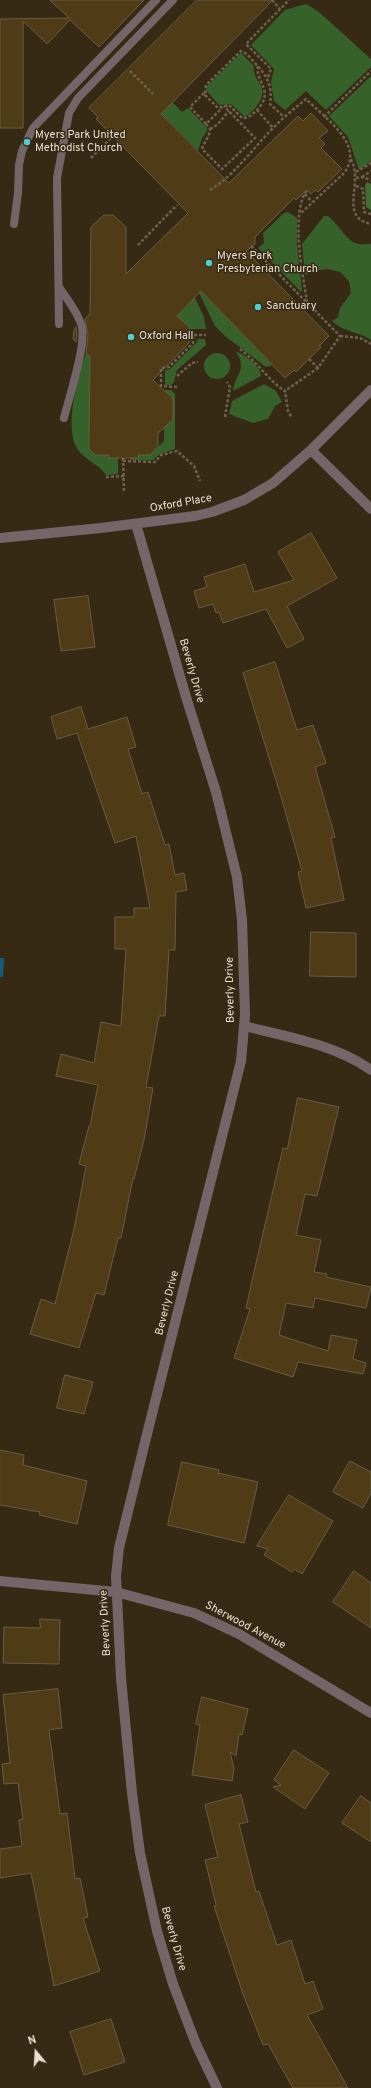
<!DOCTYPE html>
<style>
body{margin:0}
#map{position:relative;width:371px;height:2088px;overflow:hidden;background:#362a14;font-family:Overpass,sans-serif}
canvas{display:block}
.north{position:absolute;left:16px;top:2032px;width:40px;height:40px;-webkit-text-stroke:3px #362a14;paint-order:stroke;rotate:342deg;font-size:11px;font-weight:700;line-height:16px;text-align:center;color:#e8e0d3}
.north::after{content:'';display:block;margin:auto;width:14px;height:18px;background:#e8e0d3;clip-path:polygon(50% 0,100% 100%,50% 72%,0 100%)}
</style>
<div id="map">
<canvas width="371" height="2088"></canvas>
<div class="north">N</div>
</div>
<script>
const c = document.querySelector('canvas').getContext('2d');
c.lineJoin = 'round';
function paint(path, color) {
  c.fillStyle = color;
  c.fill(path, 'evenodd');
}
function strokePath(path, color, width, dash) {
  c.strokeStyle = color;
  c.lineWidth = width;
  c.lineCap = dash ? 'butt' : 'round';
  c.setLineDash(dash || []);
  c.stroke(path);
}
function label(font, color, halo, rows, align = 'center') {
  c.font = font + ' Overpass,sans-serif';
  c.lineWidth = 3;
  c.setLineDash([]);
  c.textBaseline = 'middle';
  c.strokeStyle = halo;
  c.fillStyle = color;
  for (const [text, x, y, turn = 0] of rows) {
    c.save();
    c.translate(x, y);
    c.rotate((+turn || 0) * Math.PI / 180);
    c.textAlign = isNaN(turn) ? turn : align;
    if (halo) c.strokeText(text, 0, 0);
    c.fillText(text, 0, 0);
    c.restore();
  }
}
paint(new Path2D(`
 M306 4 319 12 371 59V67L326 110 306 91 285 110 274 101 271 82 274 69 251 45 285 10Z
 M241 53 254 66C251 80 271 86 258 104 254 110 251 114 244 116L231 104 219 105 206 90 207 86Z
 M371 76V161L359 170 348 137 329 116Z
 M158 88 182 112 188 108 207 128V131L202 138 198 151 147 99Z
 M288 212 297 218V244L302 290 301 292 258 248 264 243 263 233 284 213Z
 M324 216H328C338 223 346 241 358 244 362 245 367 244 371 244V340C358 331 345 333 332 321L338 317 340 308 351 293 349 281 340 272 328 269 312 271 305 275 302 244Z
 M201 291 273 365 266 367 225 336 215 326 199 293Z
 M195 298 204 317 206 329H190L167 306Z
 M197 339H205L206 345 177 370 174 382 171 385H165V370L170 369 198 341Z
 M236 352C244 353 261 367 261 376L233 391C235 375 248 369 236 352Z
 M86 353H93L90 365 89 449 95 455H109V458H118V474L106 475C99 464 85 460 78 450 63 428 78 376 86 353Z
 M204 366a13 13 0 1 1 26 0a13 13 0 1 1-26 0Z
 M264 384 276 391 282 402 275 406 268 419 253 423 229 414 232 401Z
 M164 390H171L175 394V449L160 454 153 460H130V458L138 455H150L164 441V427L173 399Z`), '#37612b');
paint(new Path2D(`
 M367 182 371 184V210L366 207 365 185Z`), '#416d34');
paint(new Path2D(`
 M0 958H4L3 977H0Z`), '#145b76');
const building = new Path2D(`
 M50 0H144L99 47 70 20 47 44 23 21V128H0V19L69 18Z
 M197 0H273L161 114 229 183 298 116 303 121 311 113 328 131 319 138 325 144 321 148 342 169 318 192 315 190 311 194 307 190 296 200 294 198 255 237V244L246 251 329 336 319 346 321 347 296 372 294 370 285 378 201 291 177 316 190 328 189 343 153 380 173 399V420L158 433V447L150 455H138V458H109V455H95L89 449 90 357 86 353 88 335 85 319 90 314 91 227 104 215H113L126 227V274L188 213 96 119 98 117 89 108Z
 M76 327 77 336 76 342 73 339 74 330Z
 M311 533 337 578 287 606 304 639 287 648 266 609 223 623 219 612 216 613 213 604 199 608 194 591 207 587 204 577 245 564 254 592 294 580 278 552Z
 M88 596 95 647 61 651 54 600Z
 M275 662 297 730 313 725 326 763 315 767 335 837 331 838 344 900 306 908 298 872 302 871 282 800 243 673Z
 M81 707 88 729 127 717 136 747 128 749 142 794 148 792 165 845 169 844 175 875 184 873 187 890 176 892 175 950H169L165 1016H159L146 1087 153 1088 144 1140 134 1179 133 1178 121 1238H118L104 1295 96 1293 79 1348 30 1334 41 1299 55 1304 74 1229 86 1166 79 1164 89 1126H90L98 1085 56 1076 61 1054 94 1063 101 1022 121 1026 126 949H115V917H134V908H150L136 836 115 843 77 733 57 739 51 717Z
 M311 932 356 933V977L310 976Z
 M298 1098 339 1107 317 1196 305 1194 296 1235 321 1240 314 1272 327 1274 326 1277 371 1287 366 1308 315 1298 313 1308 286 1303 279 1335 328 1351 331 1335 357 1340 353 1359 366 1363 363 1374 298 1362 293 1377 234 1358 250 1309 246 1308 256 1263 283 1148 287 1149Z
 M65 1375 93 1382 84 1414 57 1408Z
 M0 1450 24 1455 23 1465 87 1481 77 1524 39 1515 40 1512 0 1505Z
 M350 1461 371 1472V1493L363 1508 333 1492Z
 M182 1462 219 1470 218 1473 258 1482 244 1543 168 1525Z
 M289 1495 333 1521 302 1574 294 1569 292 1572 264 1555 268 1549 257 1546Z
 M354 1571 371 1583V1628L333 1602Z
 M40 1619 60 1620 59 1664 3 1663 4 1627 40 1628Z
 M58 1689 62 1728 49 1730 60 1814 67 1813 75 1879 80 1878 88 1917 83 1918 100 1971 54 1986 31 1873 0 1878V1849L22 1846 19 1820 23 1819 18 1783 4 1784 2 1764 10 1763 3 1695Z
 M202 1697 248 1709 242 1735 239 1734 236 1756 230 1752 234 1768 232 1781 192 1775 200 1725 196 1724Z
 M294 1750 329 1773 305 1809 273 1787 281 1785 274 1780Z
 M241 1795 248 1822 239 1824 256 1892 259 1891 277 1945 291 1940 305 1984 313 1981 323 2009 307 2015 348 2088H293L268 2044 263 2045 243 1994 214 1906 216 1905 205 1860 218 1857 205 1805Z
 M361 1796 371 1803V1842L342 1823Z
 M111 2019 125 2062 84 2075 70 2032Z`);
paint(building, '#4f3c17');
strokePath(building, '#695c44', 1);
strokePath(new Path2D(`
 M272 0 280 9
 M258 66C255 83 276 91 256 111 252 115 248 118 242 118L229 105 218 108 205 95 206 85 241 51C246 53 250 57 253 61 266 74 273 85 270 104L284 117
 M130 71 153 94
 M268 77 271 69 246 44 289 0
 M204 93 190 107 206 124 222 108
 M257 110 273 128
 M324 117 371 71
 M206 124 210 129C210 136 204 142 202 149L222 169 255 138 224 106
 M210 129 217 125 229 111
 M91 158 111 138
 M351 159C364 184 338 217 371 224
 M356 172 371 163
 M362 177 371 171
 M356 178 362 177 371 180
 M356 186 363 189 364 212 371 214
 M210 190C235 175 253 148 274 127 284 117 295 108 306 99 325 118 367 146 343 174L300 214
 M305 194 312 202
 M138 245 177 205
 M251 246 340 336 318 368 285 391
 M307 302C303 275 290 213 307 190
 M189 335H206
 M340 336 360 338 371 344
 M240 349C256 361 269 381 285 391L288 411 292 418
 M309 359 318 368
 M177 376 192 363 198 362
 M177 387 161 386V368L169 367 193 343V335
 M225 417 230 387 227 382
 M123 458 124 493
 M123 461 155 462 161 455 177 451 194 466 200 481
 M106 477 124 476`), '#6d624f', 2.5, [3, 2]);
strokePath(new Path2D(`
 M14 224 18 193 19 165 22 151 33 128 156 0
 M59 287C67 299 79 314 82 327 86 347 69 397 64 418
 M59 324 57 178 69 113 78 98 173 0`), '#746668', 8);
strokePath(new Path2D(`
 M311 450 371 509
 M136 524 186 697 216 792 237 877 242 920 245 1015 241 1061 146 1438 119 1548 116 1576 121 1678 132 1793 140 1853 157 1931 173 1984 196 2044 217 2088
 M0 538 101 528 195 516 212 512 244 500 273 483 311 450 371 390
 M244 1026C285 1036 336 1045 371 1070
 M0 1581 116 1592 194 1613 239 1634 371 1713`), '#746668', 10);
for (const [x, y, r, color] of [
 [27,142,4,"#52cdd0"],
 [209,263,4,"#52cdd0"],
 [258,307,4,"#52cdd0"],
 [131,337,4,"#52cdd0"]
]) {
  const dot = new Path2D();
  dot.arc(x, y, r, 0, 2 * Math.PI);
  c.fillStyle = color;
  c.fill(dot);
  strokePath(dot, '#362a14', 1.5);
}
label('11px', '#e8e0d3', '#362a14', [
 ["Myers Park United",35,136],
 ["Methodist Church",35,149],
 ["Myers Park",217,257],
 ["Presbyterian Church",217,270],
 ["Sanctuary",266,307],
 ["Oxford Hall",139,337]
], 'left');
label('11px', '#e8e0d3', '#362a14', [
 ["Oxford Place",181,504,-10],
 ["Beverly Drive",191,671,74],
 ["Beverly Drive",231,990,-91],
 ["Beverly Drive",168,1303,-76],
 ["Beverly Drive",106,1623,-93],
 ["Sherwood Avenue",245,1626,28],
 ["Beverly Drive",173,1939,74]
]);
</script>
